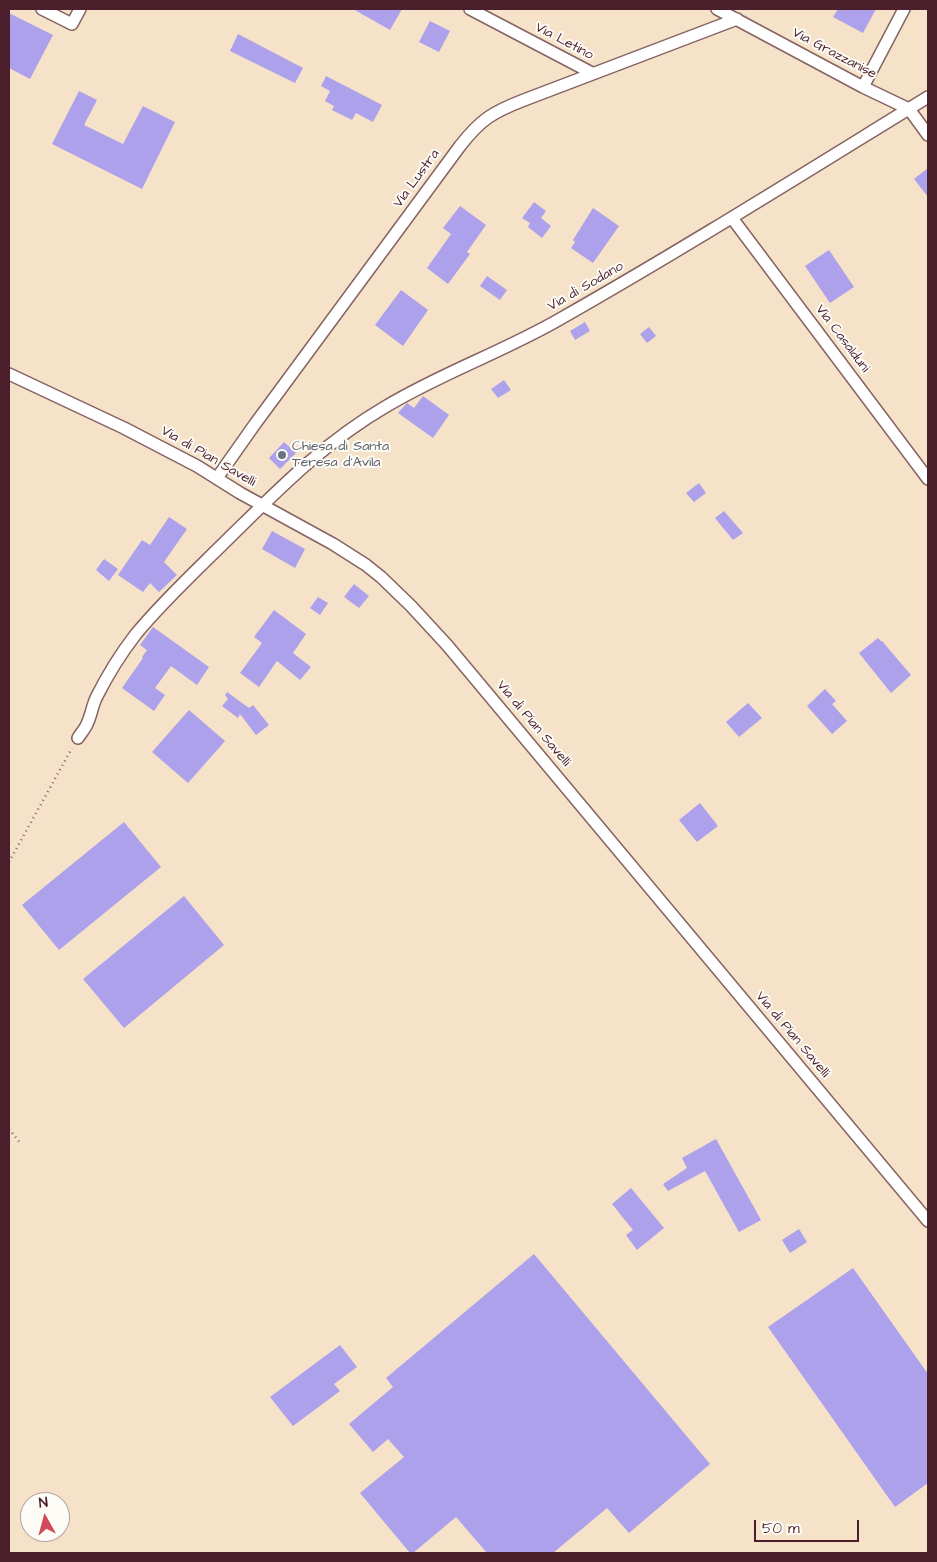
<!DOCTYPE html>
<style>
body{margin:0}
#map{position:relative;width:937px;height:1562px;overflow:hidden;background:#f5e2c8;font-family:"Architects Daughter",sans-serif}
canvas{display:block}
.frame{position:absolute;inset:0;border:10px solid #4a1f2b;pointer-events:none}
.north{position:absolute;left:20px;top:1492px;width:50px;height:50px;box-sizing:border-box;background:#fdfcf7;border:1px solid #b5a4a5;border-radius:50%;rotate:353deg;font-size:14px;font-weight:700;line-height:20px;text-align:center;color:#4a1f2b}
.north::after{content:'';display:block;margin:auto;width:18px;height:22px;background:#d1495b;clip-path:polygon(50% 0,100% 100%,50% 72%,0 100%)}
.scale{position:absolute;left:754px;top:1520px;width:105px;height:22px;box-sizing:border-box;border:2px solid #4a1f2b;border-top:0;padding-left:6px;font-size:15px;line-height:18px;white-space:nowrap;color:#4a1f2b;-webkit-text-stroke:4px #fdfcf7;paint-order:stroke}
</style>
<div id="map">
<canvas width="937" height="1562"></canvas>
<div class="frame"></div>
<div class="north">N</div>
<div class="scale">50 m</div>
</div>
<script>
const c = document.querySelector('canvas').getContext('2d');
c.lineJoin = 'round';
function paint(path, color) {
  c.fillStyle = color;
  c.fill(path, 'evenodd');
}
function strokePath(path, color, width, dash) {
  c.strokeStyle = color;
  c.lineWidth = width;
  c.lineCap = dash ? 'butt' : 'round';
  c.setLineDash(dash || []);
  c.stroke(path);
}
function label(font, color, halo, rows, align = 'center') {
  c.font = font + ' "Architects Daughter",sans-serif';
  c.lineWidth = 4;
  c.setLineDash([]);
  c.textBaseline = 'middle';
  c.strokeStyle = halo;
  c.fillStyle = color;
  for (const [text, x, y, turn = 0] of rows) {
    c.save();
    c.translate(x, y);
    c.rotate((+turn || 0) * Math.PI / 180);
    c.textAlign = isNaN(turn) ? turn : align;
    if (halo) c.strokeText(text, 0, 0);
    c.fillText(text, 0, 0);
    c.restore();
  }
}
paint(new Path2D(`
 M353 9H402L390 30Z
 M838 9H876L863 33 833 17Z
 M9 13 53 35 30 79 9 68Z
 M430 21 450 31 439 52 419 42Z
 M238 34 303 68 295 83 230 51Z
 M326 76 382 105 373 122 356 113 352 120 332 110 334 106 325 101 330 91 321 86Z
 M79 91 97 100 84 125 123 144 143 106 175 122 142 189 52 144Z
 M928 168V197L914 179Z
 M534 202 546 211 541 218 551 226 542 238 528 227 530 223 522 218Z
 M460 206 486 225 467 252 470 254 448 284 427 268 451 234 443 228Z
 M593 208 619 226 593 263 571 248 575 242 573 240Z
 M829 250 854 287 830 303 805 266Z
 M487 276 507 290 500 300 480 286Z
 M401 290 428 310 403 346 375 325Z
 M585 322 590 331 575 340 570 331Z
 M649 327 656 336 647 343 640 334Z
 M504 380 511 390 498 398 491 389Z
 M423 396 449 415 433 438 398 413 407 403 414 408Z
 M284 442 296 453 280 469 269 458Z
 M699 483 706 493 694 502 686 493Z
 M724 511 743 533 733 540 715 518Z
 M169 517 187 529 164 562 177 575 159 592 150 583 143 592 118 575 142 540 150 545Z
 M272 531 305 549 295 568 262 549Z
 M104 559 118 569 109 581 96 570Z
 M354 584 369 596 359 608 344 597Z
 M318 597 328 603 320 615 310 608Z
 M274 610 306 634 293 653 311 667 300 680 277 661 259 687 240 673 262 643 254 637Z
 M153 627 209 667 197 685 171 666 155 688 165 695 154 711 122 688 143 658 142 657 147 650 140 645Z
 M878 638 881 641H882L911 675 891 693 859 653Z
 M825 689 836 701 832 704 847 721 832 734 807 706Z
 M227 692 249 708 253 705 269 725 256 735 240 714 238 718 222 706 228 699 225 695Z
 M748 703 762 718 739 737 726 722Z
 M189 710 225 741 188 783 152 752Z
 M700 803 718 826 697 842 679 820Z
 M124 822 161 867 59 950 22 905Z
 M184 896 224 945 124 1028 83 979Z
 M716 1139 761 1220 739 1232 705 1171 668 1191 663 1184 687 1168 682 1158Z
 M631 1188 664 1228 637 1250 626 1235 633 1230 612 1204Z
 M799 1229 807 1242 790 1253 782 1240Z
 M534 1254 710 1464 629 1533 607 1508 553 1553H487L456 1517 413 1553H410L360 1493 404 1457 388 1439 373 1452 349 1424 393 1387 386 1378Z
 M853 1268 928 1374V1483L895 1507 768 1327Z
 M340 1345 357 1367 334 1384 340 1391 293 1426 270 1397Z`), '#aca1ea');
const street = new Path2D(`
 M42 9 72 24 80 9
 M470 9 592 73
 M717 9 863 87 909 109 928 135
 M863 87 904 9
 M732 218 928 479
 M9 374 124 428 197 466 240 493 333 544 366 565 381 577 411 606 447 645 928 1221
 M217 478 255 424 460 146C481 119 493 112 524 100L737 19
 M78 738C81 733 85 729 87 724 91 716 92 707 96 698 106 678 122 652 136 634 165 599 199 568 231 536 280 488 325 442 385 407 441 373 503 352 560 319 685 248 806 172 928 97`);
strokePath(street, '#866362', 14);
strokePath(new Path2D(`
 M9 862 72 748
 M9 1129 21 1144`), '#866362', 2.5, [1, 4]);
strokePath(street, '#fff', 11);
for (const [x, y, r, color] of [
 [282,455,5,"#6b7280"]
]) {
  const dot = new Path2D();
  dot.arc(x, y, r, 0, 2 * Math.PI);
  c.fillStyle = color;
  c.fill(dot);
  strokePath(dot, '#fdfcf7', 2);
}
label('14px', '#4a1f2b', '#fdfcf7', [
 ["Via Letino",564,42,28],
 ["Via Grazzanise",834,54,28],
 ["Via Lustra",417,179,-54],
 ["Via di Sodano",586,287,-30],
 ["Via Casalduni",842,339,53],
 ["Via di Pian Savelli",208,457,30],
 ["Via di Pian Savelli",533,724,50],
 ["Via di Pian Savelli",792,1035,50]
]);
label('14px', '#5b616d', '#fdfcf7', [
 ["Chiesa di Santa",292,447],
 ["Teresa d'Avila",292,463]
], 'left');
</script>
